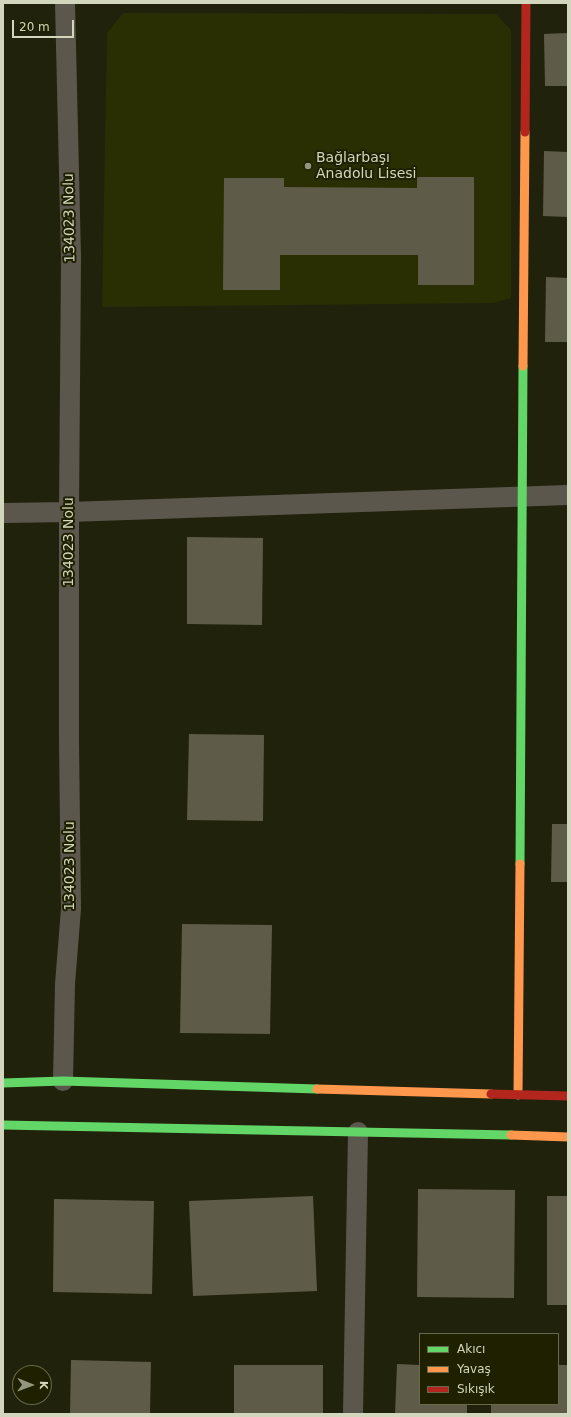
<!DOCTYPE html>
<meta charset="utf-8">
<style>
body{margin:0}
#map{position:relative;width:571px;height:1417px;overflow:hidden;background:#20220c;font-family:"DejaVu Sans",sans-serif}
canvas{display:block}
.frame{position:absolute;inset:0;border:4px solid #d2d6bc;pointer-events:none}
.legend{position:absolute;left:419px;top:1333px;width:140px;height:72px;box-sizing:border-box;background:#1e2000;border:1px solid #66694b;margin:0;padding:5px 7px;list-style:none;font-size:12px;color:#d2d6bc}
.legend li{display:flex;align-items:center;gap:8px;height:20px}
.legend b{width:20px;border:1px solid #66694b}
.north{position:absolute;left:12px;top:1365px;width:40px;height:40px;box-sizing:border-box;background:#1e2000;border:1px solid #66694b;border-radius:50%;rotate:91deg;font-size:11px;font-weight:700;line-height:16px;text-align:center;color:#d2d6bc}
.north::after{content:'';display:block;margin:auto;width:14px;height:18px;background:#94977e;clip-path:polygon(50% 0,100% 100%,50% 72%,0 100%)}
.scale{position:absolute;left:12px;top:20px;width:62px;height:18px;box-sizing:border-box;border:2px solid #d2d6bc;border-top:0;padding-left:5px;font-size:12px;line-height:14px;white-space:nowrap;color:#d2d6bc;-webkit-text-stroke:3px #1e2000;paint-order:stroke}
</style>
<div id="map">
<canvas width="571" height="1417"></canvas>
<div class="frame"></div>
<ul class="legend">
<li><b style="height:5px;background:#63d668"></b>Akıcı</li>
<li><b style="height:5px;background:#ff974d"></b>Yavaş</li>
<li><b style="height:5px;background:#b3261e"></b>Sıkışık</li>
</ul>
<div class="north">K</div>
<div class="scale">20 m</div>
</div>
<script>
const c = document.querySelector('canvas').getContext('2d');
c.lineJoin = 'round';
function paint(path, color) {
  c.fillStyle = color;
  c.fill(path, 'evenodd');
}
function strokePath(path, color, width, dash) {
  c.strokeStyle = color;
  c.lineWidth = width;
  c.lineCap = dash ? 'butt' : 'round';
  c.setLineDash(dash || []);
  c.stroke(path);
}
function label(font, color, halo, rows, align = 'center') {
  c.font = font + ' "DejaVu Sans",sans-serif';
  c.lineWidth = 4;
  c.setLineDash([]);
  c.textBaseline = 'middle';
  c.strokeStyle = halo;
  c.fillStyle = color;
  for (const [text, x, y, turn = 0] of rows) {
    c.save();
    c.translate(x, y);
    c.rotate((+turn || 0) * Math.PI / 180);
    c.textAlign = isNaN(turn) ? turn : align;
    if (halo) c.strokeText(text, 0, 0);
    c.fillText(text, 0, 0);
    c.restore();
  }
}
paint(new Path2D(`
 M123 13 496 14 511 30V298L493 303 102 307 107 33Z`), '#2a2e03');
paint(new Path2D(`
 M568 33V86H545L544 34Z
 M544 151 568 152V217L543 216Z
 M417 177H474V285H418V255H280V290H223L224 178H284V187L417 188Z
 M546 277 568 278V342H545Z
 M187 537 263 538 262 625 187 624Z
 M189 734 264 735 263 821 187 820Z
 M552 824H568V882H551Z
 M182 924 272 925 270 1034 180 1033Z
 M418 1189 515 1190 514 1298 417 1297Z
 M313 1196 317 1291 193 1296 189 1201Z
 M547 1196H568V1305H547Z
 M54 1199 154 1201 152 1294 53 1292Z
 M71 1360 151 1362 150 1414H70Z
 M397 1364 420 1365V1404H467V1414H395Z
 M234 1365H323V1414H234Z
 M558 1365H568V1414H491V1404H558Z`), '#5e5c48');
strokePath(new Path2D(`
 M3 513 69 512 568 495
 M63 1081 65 984 71 909 69 741V512L71 257 65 3
 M353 1414 358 1132`), '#5c574d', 20);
strokePath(new Path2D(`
 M520 864 523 366
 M3 1083 63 1081 317 1089
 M3 1125 511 1135`), '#63d668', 9);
strokePath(new Path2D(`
 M523 366 525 132
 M317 1089 491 1094
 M518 1095 520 864
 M511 1135 568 1137`), '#ff974d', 9);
strokePath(new Path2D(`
 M525 132 526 3
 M491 1094 568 1096`), '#b3261e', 9);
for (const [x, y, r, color] of [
 [308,166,4,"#94977e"]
]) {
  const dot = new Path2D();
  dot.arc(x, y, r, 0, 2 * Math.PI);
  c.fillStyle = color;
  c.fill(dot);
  strokePath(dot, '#1e2000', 1.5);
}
label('14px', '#d2d6bc', '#1e2000', [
 ["Bağlarbaşı",316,158],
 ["Anadolu Lisesi",316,174]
], 'left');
label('14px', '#d2d6bc', '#1e2000', [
 ["134023 Nolu",70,218,-91],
 ["134023 Nolu",69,542,-90],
 ["134023 Nolu",70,866,-90]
]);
</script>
